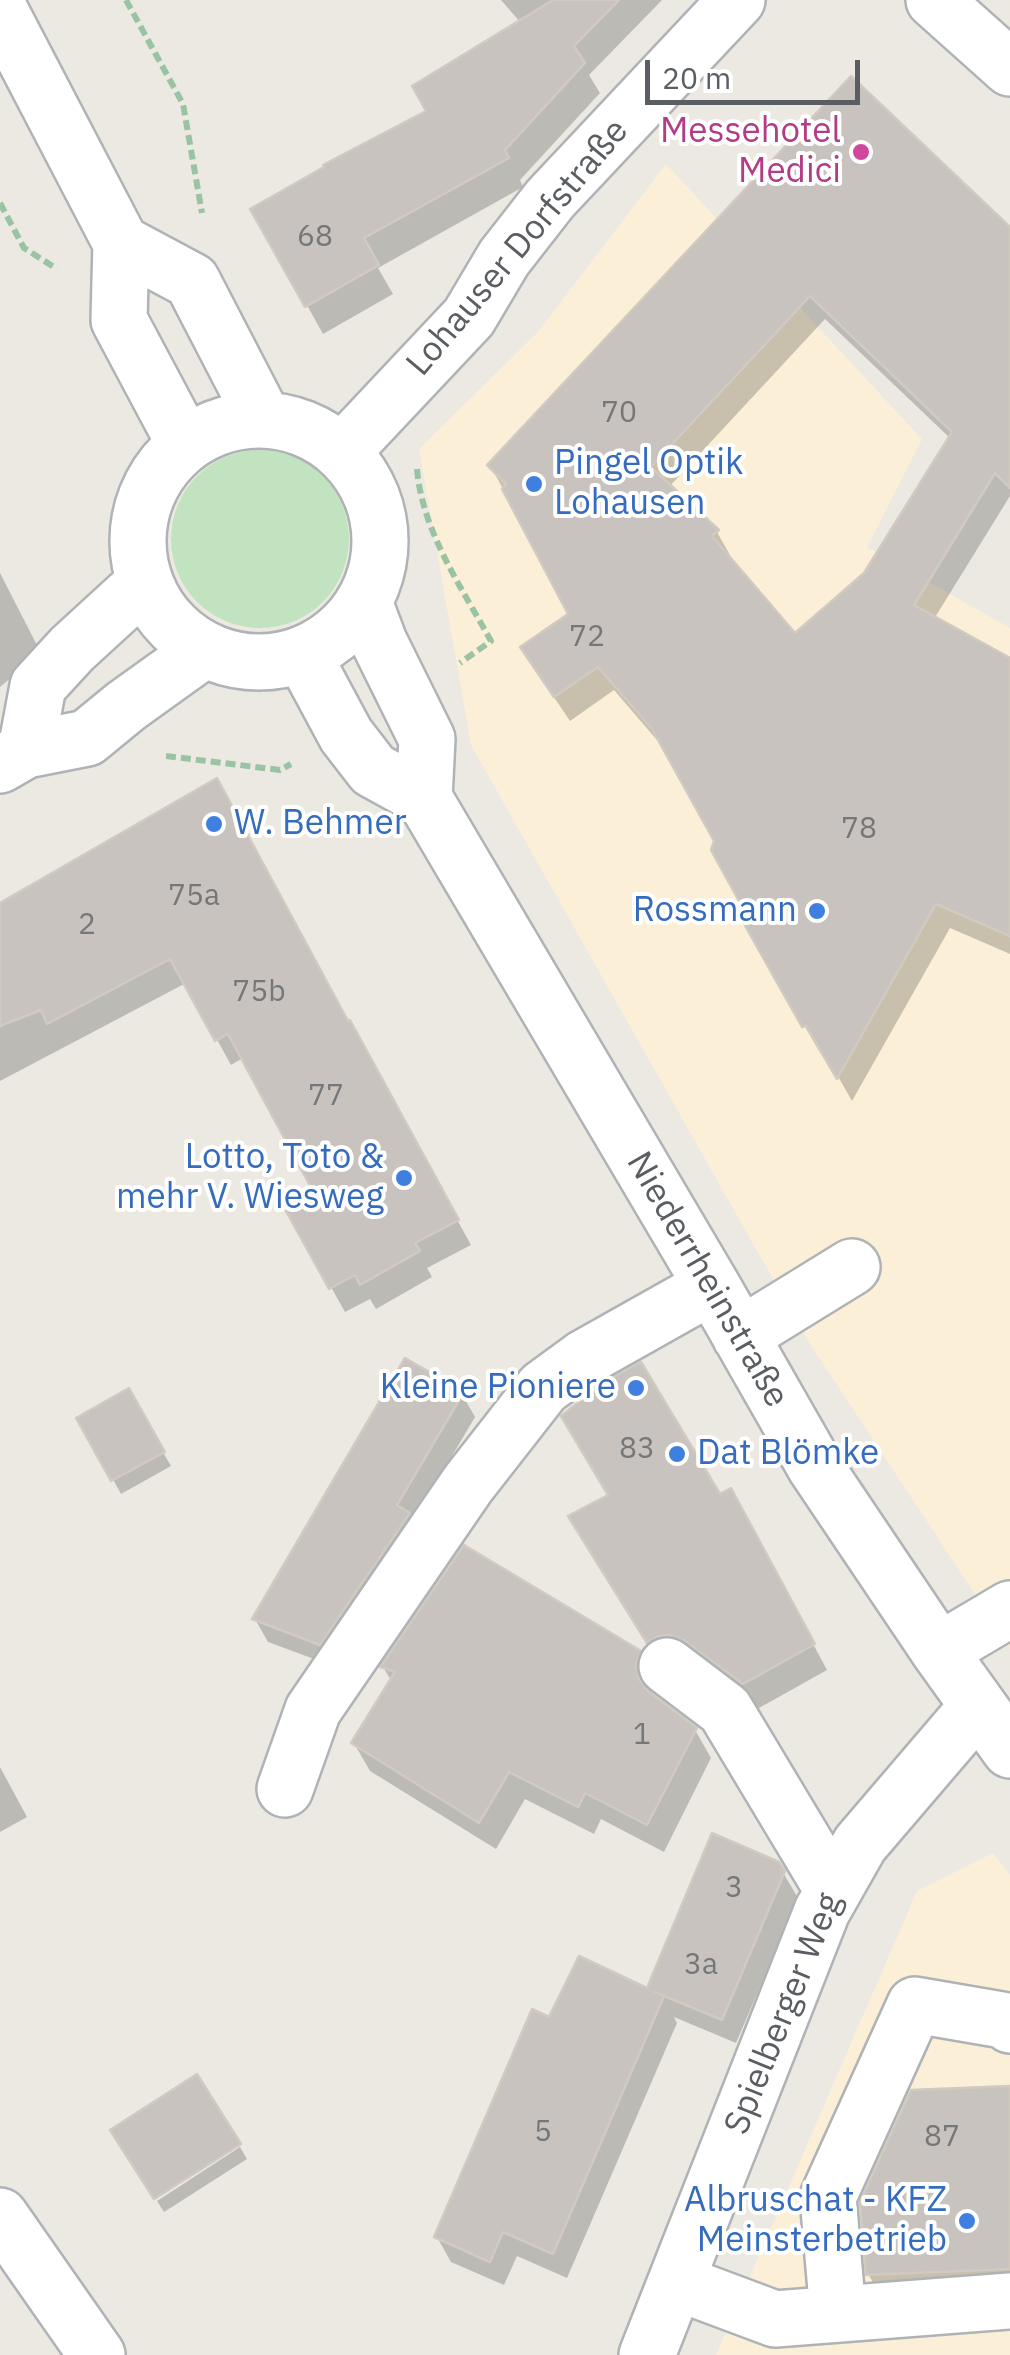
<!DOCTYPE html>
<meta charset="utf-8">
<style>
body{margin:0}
#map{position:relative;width:1010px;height:2355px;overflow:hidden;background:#ece9e2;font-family:"IBM Plex Sans",sans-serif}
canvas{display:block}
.scale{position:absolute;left:645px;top:60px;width:215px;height:45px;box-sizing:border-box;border:5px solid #5a5e62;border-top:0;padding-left:12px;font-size:30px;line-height:35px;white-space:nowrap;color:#5a5e62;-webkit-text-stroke:8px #fff;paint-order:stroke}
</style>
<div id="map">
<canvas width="1010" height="2355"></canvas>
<div class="scale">20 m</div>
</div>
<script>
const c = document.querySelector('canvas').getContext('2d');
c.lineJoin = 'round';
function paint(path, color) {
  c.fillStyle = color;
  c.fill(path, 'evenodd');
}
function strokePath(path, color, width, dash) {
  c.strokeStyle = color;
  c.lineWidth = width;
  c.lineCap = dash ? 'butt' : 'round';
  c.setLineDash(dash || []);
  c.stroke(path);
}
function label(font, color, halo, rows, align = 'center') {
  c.font = font + ' "IBM Plex Sans",sans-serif';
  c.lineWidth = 8;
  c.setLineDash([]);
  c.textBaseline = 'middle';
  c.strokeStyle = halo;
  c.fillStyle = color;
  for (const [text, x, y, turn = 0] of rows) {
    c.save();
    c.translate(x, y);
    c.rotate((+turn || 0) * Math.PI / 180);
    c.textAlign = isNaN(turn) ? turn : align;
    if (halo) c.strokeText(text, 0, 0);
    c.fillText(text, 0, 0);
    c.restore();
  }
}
paint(new Path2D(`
 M666 164 922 439 867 547 1010 628V1647L808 1341 471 745 419 449 538 332Z
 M993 1853 1010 1875V2355H716L917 1891Z`), '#fbf0d7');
paint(new Path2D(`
 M171 539a89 89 0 1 1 178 0a89 89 0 1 1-178 0Z`), '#c2e3bf');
paint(new Path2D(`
 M501 0H662L589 75 600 93 520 180 523 187 378 268 393 294 323 334 254 210 430 112 521 23Z
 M851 80 1010 233V496L934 619 1010 661V954L950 928 852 1101 823 1050 819 1051 737 907 743 904 717 841 669 754 614 690 570 721 537 672 571 614 490 465ZM825 319 951 439 866 575 795 637 728 559 731 557 717 532 669 487Z
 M0 573 41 653 0 687Z
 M216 782 471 1245 427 1268 432 1277 376 1309 370 1299 345 1312 289 1212 318 1196 243 1058 231 1065 186 983 0 1081V906Z
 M128 1392 171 1466 121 1494 80 1419Z
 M462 1394 475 1417 413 1522 333 1666 268 1642 255 1619Z
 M719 1498 745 1517 827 1670 759 1708 702 1666 664 1667 586 1542Z
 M639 1652 655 1681 651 1696 695 1730 711 1758 664 1852 601 1819 594 1834 525 1799 496 1849 370 1771 354 1743 392 1682 383 1667Z
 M0 1767 27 1817 0 1832Z
 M778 1864 798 1898 736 2043 674 2017 677 2023 567 2278 517 2256 504 2285 451 2262 437 2237 551 2020 648 1992Z
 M1010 2094V2304L889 2309 868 2274Z
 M240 2147 247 2159 164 2212 157 2201Z`), '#0003');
const building = new Path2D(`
 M553 0H619L574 46 585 63 505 150 509 158 364 238 379 265 305 307 250 209 324 167 323 165 426 111 412 86Z
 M851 76 1010 227V488L995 473 914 605 1010 658V936L936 904 837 1079 806 1026 802 1027 734 906 740 903 711 850 714 841 652 729 598 667 554 697 520 647 568 614 502 489 506 484 487 465ZM810 296 952 432 864 573 795 633 712 536 719 530 651 467Z
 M217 778 348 1021 350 1020 459 1220 415 1243 420 1251 360 1285 355 1275 329 1289 286 1211 315 1195 228 1034 215 1041 170 959 47 1024 41 1010 0 1026V903Z
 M405 1358 464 1392 397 1505 410 1513 320 1645 252 1619Z
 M641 1362 720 1494 731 1488 815 1644 743 1684 685 1641 670 1635 656 1637 647 1643 568 1516 608 1495 561 1416 601 1384Z
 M129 1388 165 1452 111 1481 76 1418Z
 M464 1545 641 1651 636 1663 639 1679 648 1691 697 1728 647 1825 585 1793 578 1807 509 1772 479 1823 351 1743 395 1672 380 1667Z
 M712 1833 779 1862 785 1871 722 2020 655 1992 664 1996 553 2254 503 2232 490 2262 434 2237 532 2009 549 2017 579 1956 647 1988Z
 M197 2074 241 2144 154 2199 110 2130Z
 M1010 2086V2269L866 2275 860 2202 911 2090Z`);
paint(building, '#c8c3bf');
strokePath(building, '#d0cac0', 2.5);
const minor = new Path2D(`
 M934 0 1010 68
 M0 11 121 243 119 320 185 444
 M121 243 192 281 264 420
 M138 541a121 121 0 1 1 242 0a121 121 0 1 1-242 0Z
 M342 452 469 317 504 258 550 199 737 0
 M364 602 379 642 427 739 424 798
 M303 655 346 735 373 770 424 798 712 1286 816 1468 939 1651 1010 1750
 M26 750 38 686 72 649 144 583
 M0 765 26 750 87 738 126 706 204 650
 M740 1336 852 1267
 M939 1651 1010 1609
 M667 1666 725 1710 833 1890
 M285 1789 313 1710 468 1484 543 1388 584 1358 712 1286
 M0 2216 97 2355
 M676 2282 775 2319 1010 2301
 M838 2314 828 2197 915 2005 1008 2021 1010 2025
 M647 2355 822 1911 860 1844 978 1706`);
strokePath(minor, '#afb3b6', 60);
strokePath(new Path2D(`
 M126 0 183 104 202 213
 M0 203 24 248 57 269
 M417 469C422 531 462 588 491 641L460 663
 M166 756 280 770 291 764`), '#99c3a2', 6, [10, 5]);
strokePath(minor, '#fff', 55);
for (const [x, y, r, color] of [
 [861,152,10,"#d1479c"],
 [534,484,10,"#3f7fe0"],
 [214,824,10,"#3f7fe0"],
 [817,911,10,"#3f7fe0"],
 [404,1178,10,"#3f7fe0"],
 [636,1388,10,"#3f7fe0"],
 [677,1454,10,"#3f7fe0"],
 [967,2221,10,"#3f7fe0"]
]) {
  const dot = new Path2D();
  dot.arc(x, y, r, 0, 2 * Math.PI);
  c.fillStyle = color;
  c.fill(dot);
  strokePath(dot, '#fff', 4);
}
label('30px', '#767779', null, [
 ["68",315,237],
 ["70",619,413],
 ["72",587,637],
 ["78",859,829],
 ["75a",194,896],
 ["2",87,925],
 ["75b",259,992],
 ["77",326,1096],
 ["83",637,1449],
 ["1",642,1735],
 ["3",734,1888],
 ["3a",701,1965],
 ["5",543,2132],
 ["87",942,2137]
]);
label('35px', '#b23c85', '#fff', [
 ["Messehotel",841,132],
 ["Medici",841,172]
], 'right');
label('35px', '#5a5e62', '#fff', [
 ["Lohauser Dorfstraße",518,248,-50],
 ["Niederrheinstraße",707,1280,60],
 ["Spielberger Weg",784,2014,-68]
]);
label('35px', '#366cbe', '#fff', [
 ["Pingel Optik",554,464,"left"],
 ["Lohausen",554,504,"left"],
 ["W. Behmer",234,824,"left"],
 ["Rossmann",797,911],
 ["Lotto, Toto &",384,1158],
 ["mehr V. Wiesweg",384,1198],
 ["Kleine Pioniere",616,1388],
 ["Dat Blömke",697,1454,"left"],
 ["Albruschat - KFZ",947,2201],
 ["Meinsterbetrieb",947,2241]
], 'right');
</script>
